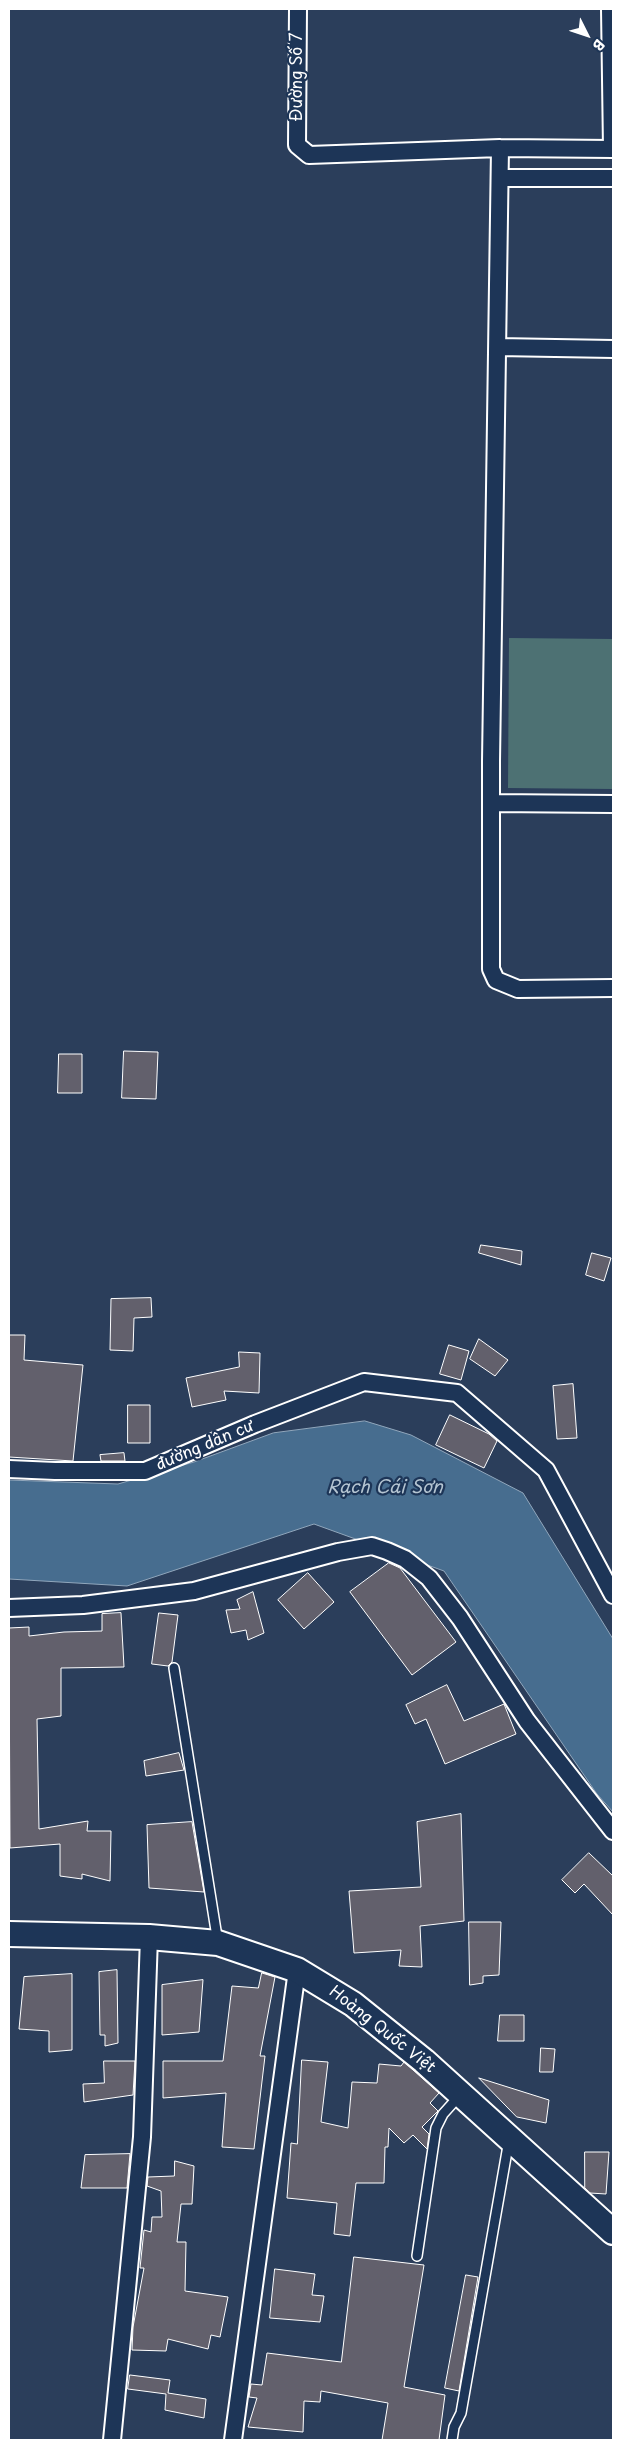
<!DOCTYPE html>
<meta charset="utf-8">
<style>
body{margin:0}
#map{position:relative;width:622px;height:2449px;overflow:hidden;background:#2b3e5b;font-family:"Playpen Sans",sans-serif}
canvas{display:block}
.frame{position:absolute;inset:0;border:10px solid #fff;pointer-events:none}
.north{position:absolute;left:562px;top:10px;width:50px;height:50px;-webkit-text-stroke:4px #1d3557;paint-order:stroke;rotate:131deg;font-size:14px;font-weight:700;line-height:20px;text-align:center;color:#fff}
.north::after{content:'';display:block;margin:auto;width:18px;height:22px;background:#fff;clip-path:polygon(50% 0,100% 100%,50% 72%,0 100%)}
</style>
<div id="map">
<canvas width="622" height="2449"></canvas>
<div class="frame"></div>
<div class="north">B</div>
</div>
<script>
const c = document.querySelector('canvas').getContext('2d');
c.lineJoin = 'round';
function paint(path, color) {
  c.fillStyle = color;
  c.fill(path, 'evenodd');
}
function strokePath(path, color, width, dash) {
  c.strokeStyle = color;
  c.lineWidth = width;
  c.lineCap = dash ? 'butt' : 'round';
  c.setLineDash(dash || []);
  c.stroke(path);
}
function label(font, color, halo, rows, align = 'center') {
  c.font = font + ' "Playpen Sans",sans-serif';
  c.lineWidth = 4.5;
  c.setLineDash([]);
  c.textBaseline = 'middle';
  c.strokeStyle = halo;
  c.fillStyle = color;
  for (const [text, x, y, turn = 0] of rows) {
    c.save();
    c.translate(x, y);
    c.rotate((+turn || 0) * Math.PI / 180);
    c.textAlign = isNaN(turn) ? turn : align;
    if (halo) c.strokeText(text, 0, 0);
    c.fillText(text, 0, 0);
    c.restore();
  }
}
paint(new Path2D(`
 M509 638 613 639V789L508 788Z`), '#4d7173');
const water = new Path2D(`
 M365 1421 411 1435 523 1493 613 1639V1812L597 1794 444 1571 314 1524 127 1586 9 1579V1480L118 1484 194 1462 273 1433Z`);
paint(water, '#476d8f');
strokePath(water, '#91a7bc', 1);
const building = new Path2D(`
 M124 1051 158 1052 156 1099 122 1098Z
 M59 1054H82V1093H58Z
 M481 1245 522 1251 521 1265 479 1253Z
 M592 1253 611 1258 604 1281 586 1275Z
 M151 1298 152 1317 134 1318 133 1351 110 1350 111 1299Z
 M9 1335H25L24 1360 83 1365 73 1461 9 1457Z
 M479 1339 508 1360 495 1376 470 1359Z
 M449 1345 469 1351 461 1380 440 1374Z
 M239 1352 260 1353 259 1393 224 1391 226 1400 192 1407 186 1378 239 1367Z
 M573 1384 577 1438 557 1439 553 1386Z
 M128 1405H150V1443H128Z
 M450 1415 489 1434 497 1441 484 1468 436 1445Z
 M124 1453 125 1461H101L100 1455Z
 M389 1563 400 1568 456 1642 412 1675 350 1592Z
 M308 1573 334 1602 304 1629 278 1600Z
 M253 1592 264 1633 248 1640 246 1630 231 1633 226 1610 240 1609 237 1600Z
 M121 1613 124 1667 61 1668V1716L37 1719 39 1829 88 1821 87 1831H111L110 1881 82 1874V1879L60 1876V1844L10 1848 9 1628 29 1627V1636L64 1632 102 1631V1614Z
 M159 1613 178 1615 172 1662 168 1666 152 1664Z
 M447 1685 464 1721 504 1704 516 1734 445 1764 426 1719 415 1724 406 1705Z
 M179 1753 184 1770 146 1776 144 1761Z
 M461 1814 464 1921 420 1926 422 1967 399 1966 401 1950 354 1953 349 1891 421 1887 417 1822Z
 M192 1822 204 1892 149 1888 147 1825Z
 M589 1853 613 1876V1915L584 1884 575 1893 562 1880Z
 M469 1922H501L499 1975 483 1976V1983L470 1985Z
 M117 1970 118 2043 105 2046V2035H100L99 1972Z
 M262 1973 275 1977 260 2056H265L254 2149 222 2147 226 2093 163 2098V2061H223L232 1986 258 1988Z
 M72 1974V2050L49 2052V2031L19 2029 24 1977Z
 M203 1980 199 2032 162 2035V1985Z
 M500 2015H524V2041H498Z
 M541 2048 555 2049 553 2072H540Z
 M302 2060 328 2062 321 2122 348 2128 352 2082 377 2083 379 2064 401 2066 404 2062 439 2093 430 2103 438 2111 422 2127 429 2134 427 2149 413 2135 404 2143 389 2128 388 2147H385L384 2183H356L350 2236 334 2234 337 2203 287 2198 291 2143 297 2144Z
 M104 2061H135L133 2095 84 2102 83 2084 104 2083Z
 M479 2078 549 2100 546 2123 517 2117Z
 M585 2152H609L606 2194 590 2193 585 2188Z
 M130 2154 127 2188H81L85 2155Z
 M175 2161 194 2166 192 2204H181L177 2242H186L185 2291 228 2297 220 2337 211 2335 208 2349 168 2339 166 2351 132 2350 133 2327 144 2268H140L144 2230 151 2232 152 2217H162L161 2191 147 2186 148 2177 174 2176Z
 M354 2257 424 2265 404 2387 445 2395 439 2440H382L388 2403 321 2391 320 2402 304 2401 303 2432 248 2427 257 2398 249 2397 251 2384 262 2385 267 2353 341 2362Z
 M275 2269 315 2274 312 2295 324 2296 320 2322 270 2318Z
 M466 2275 478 2277 459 2391 445 2388Z
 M130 2375 170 2380 168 2393 206 2399 204 2418 165 2410 166 2394 128 2389Z`);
paint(building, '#62606c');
strokePath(building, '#fff', 1);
const lane = new Path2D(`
 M174 1668 218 1943
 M417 2256 436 2128 443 2114 461 2094
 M452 2440 454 2427 461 2413 509 2140`);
const street = new Path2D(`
 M298 9 297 145 309 155 500 148 613 149
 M610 9 612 149
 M500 148 491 761V969L496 980 518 989 613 988
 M500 178H613
 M498 347 613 349
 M491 803 613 804
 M9 1469 55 1471H145L255 1424 364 1382 457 1393 546 1470 613 1595
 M9 1608 83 1605 194 1591 338 1552 372 1546 387 1551 405 1559 429 1578 460 1618 527 1721 613 1831
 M112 2440 142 2137 149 1937
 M233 2440 297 1970`);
const secondary = new Path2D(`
 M9 1934 149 1937 218 1943 297 1970 353 2004 424 2061 613 2232`);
strokePath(lane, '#fff', 12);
strokePath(street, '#fff', 20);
strokePath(secondary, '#fff', 28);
strokePath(lane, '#1d3557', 9);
strokePath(street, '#1d3557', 16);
strokePath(secondary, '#1d3557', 24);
label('16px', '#fff', '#1d3557', [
 ["Đường Số 7",298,77,-90],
 ["đường dân cư",205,1446,-23],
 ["Hoàng Quốc Việt",382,2030,38]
]);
label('italic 18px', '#b5c5d2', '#1d3557', [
 ["Rạch Cái Sơn",385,1488]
]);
</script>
